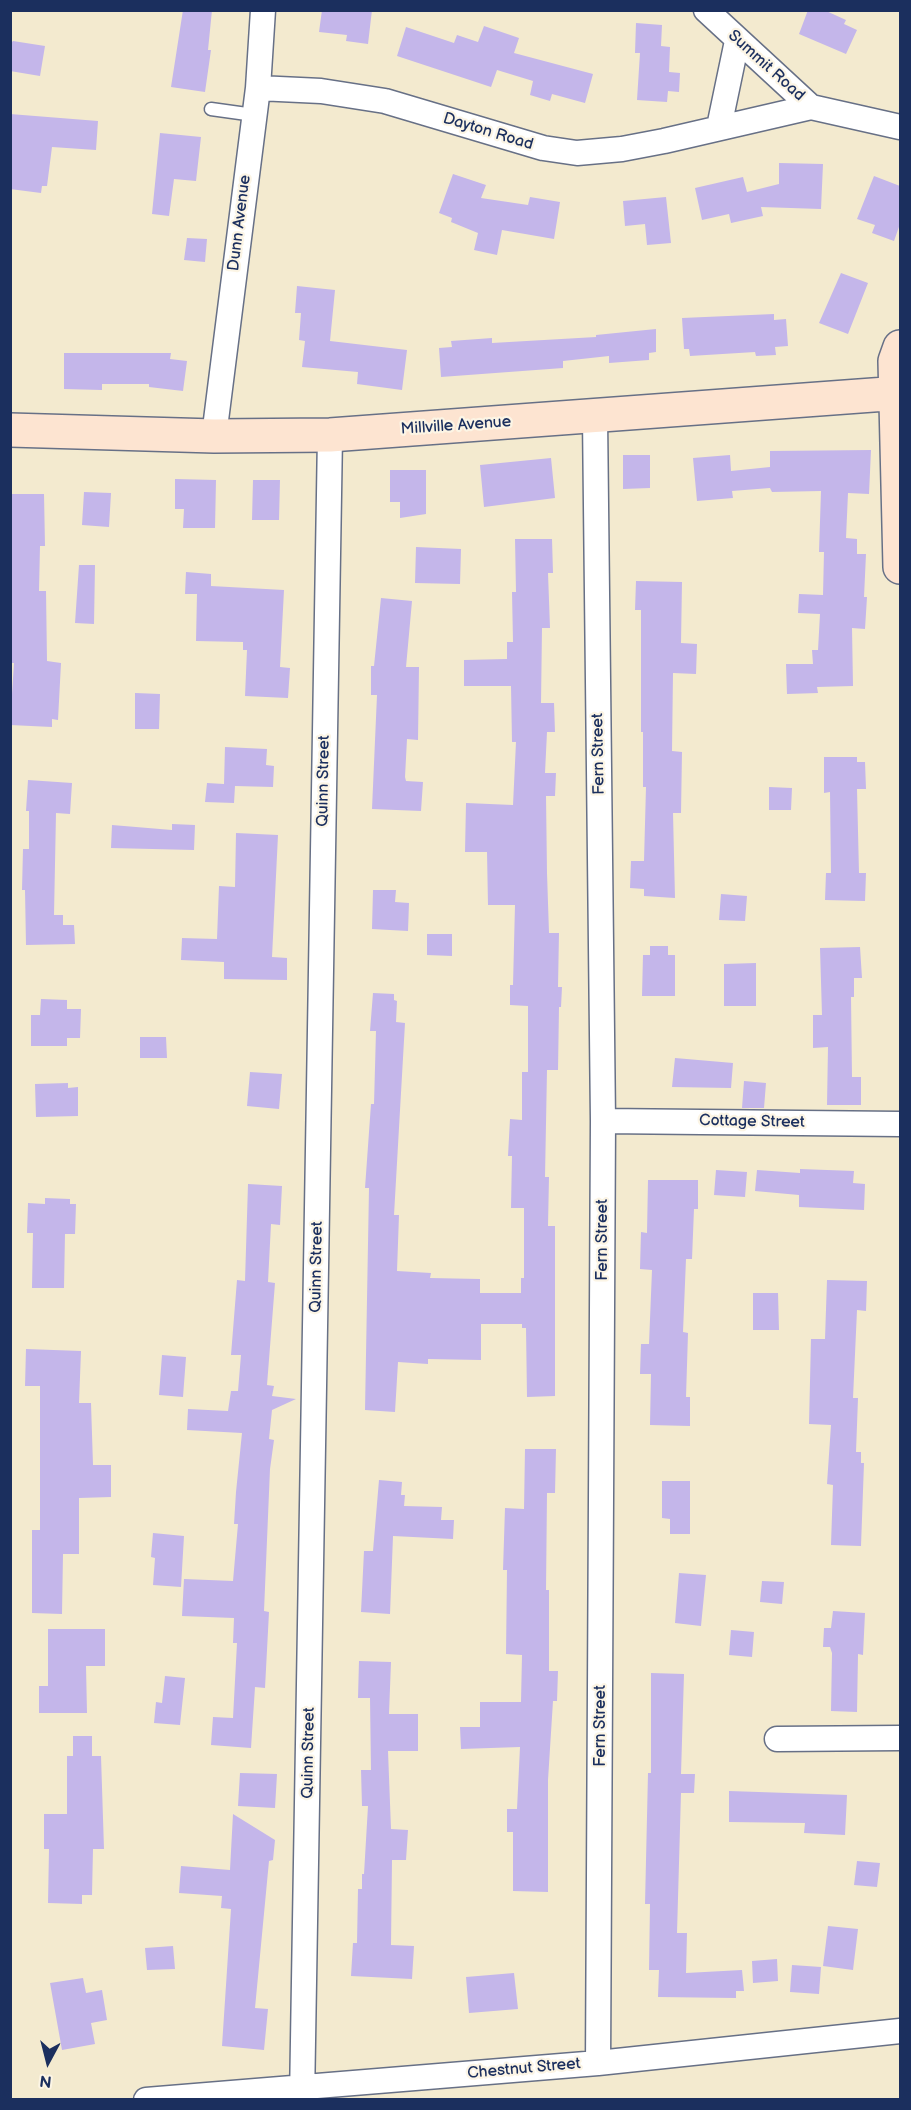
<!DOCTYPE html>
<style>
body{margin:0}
#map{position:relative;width:911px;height:2110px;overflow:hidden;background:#f3eacf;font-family:"Balsamiq Sans",sans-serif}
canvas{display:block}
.frame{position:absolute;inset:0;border:12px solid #1b2f5e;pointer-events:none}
.north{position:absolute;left:18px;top:2032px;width:60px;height:60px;-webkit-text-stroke:4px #fcf5e5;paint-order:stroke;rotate:187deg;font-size:16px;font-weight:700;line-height:24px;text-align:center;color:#1b2f5e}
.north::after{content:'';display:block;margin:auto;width:21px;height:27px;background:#1b2f5e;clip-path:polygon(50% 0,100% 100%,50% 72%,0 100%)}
</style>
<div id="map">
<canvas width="911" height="2110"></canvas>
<div class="frame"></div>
<div class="north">N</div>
</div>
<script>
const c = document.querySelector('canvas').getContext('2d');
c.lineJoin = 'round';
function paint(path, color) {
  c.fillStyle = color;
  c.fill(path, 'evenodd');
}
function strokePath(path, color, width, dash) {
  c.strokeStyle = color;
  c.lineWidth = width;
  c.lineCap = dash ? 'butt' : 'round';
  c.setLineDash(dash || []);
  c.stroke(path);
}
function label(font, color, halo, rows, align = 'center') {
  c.font = font + ' "Balsamiq Sans",sans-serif';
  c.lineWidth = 4.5;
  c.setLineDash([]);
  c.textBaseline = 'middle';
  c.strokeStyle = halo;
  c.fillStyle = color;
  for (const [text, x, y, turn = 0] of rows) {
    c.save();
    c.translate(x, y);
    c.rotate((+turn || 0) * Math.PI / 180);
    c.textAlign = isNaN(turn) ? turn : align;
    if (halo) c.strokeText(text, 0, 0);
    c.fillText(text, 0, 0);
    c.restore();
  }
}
paint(new Path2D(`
 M183 10H212L208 50H211L205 92 171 87Z
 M322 10H372L368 44 346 41 347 35 319 32Z
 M808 10H824L846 20 844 24 857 30 846 54 799 34Z
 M636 23 662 25 661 46 670 47 669 72 680 73 679 92 668 91 667 102 637 100 640 53H635Z
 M484 26 519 38 514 53 593 74 585 103 552 94 550 101 530 95 533 81 497 70 491 87 397 56 406 27 454 43 457 35 478 42Z
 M13 41 45 46 40 76 10 71V44Z
 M10 114 98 121 96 150 52 147 47 186H42L41 193 10 189Z
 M160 133 201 137 196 181 174 179 169 216 152 214Z
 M779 163 823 164 821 209 761 207 763 216 731 223 729 214 702 220 695 188 743 177 747 192 779 184Z
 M453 174 486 185 481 198 528 205 530 197 560 202 554 239 502 230 497 255 474 250 478 233 451 222 452 218 439 213Z
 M874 176 900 186V224L894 241 872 233 875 225 857 219Z
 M666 197 671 243 647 245 645 224 625 226 623 201Z
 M187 238 207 239 205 262 184 260Z
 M841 273 868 283 848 334 819 323Z
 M297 286 335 290 330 341 407 350 402 390 357 384 358 372 302 367 305 341 299 340 301 313H295Z
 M774 314V320L786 319 788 346 775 347 776 355 756 356 755 352 690 356 689 349H684L682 318Z
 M656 329V352L649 353V360L609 363V356L563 361V368L441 377 439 348 452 347 451 341 492 338V343L596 337V335Z
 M64 353H171L170 359 187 361 183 391 149 387V384H102V390L64 389Z
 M871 450 869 494 848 493 846 538 857 539V554H866L864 597H867L865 629 852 628 853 686 817 687 818 693 787 694 786 664H813L812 650H818L820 614 798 613 799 594 823 595 824 552H819L821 491 772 492 770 488 732 491 733 498 697 501 693 458 730 455 731 471 770 467V451Z
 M623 455H650V488L623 489Z
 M551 458 555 498 484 507 480 465Z
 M390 470H426V514L400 518V502H390Z
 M175 479 216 480 215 528H183L184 509H175Z
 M253 480H280L279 520H252Z
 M84 492 111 493 109 527 82 525Z
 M10 494H44L45 546H40L39 591H46L47 661 61 663 58 720 52 719V727L10 725 14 663H10Z
 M515 539H552L553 573H548L550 628H542L541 703H554L555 732H547L545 773H556L555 796H546L547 873 549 933H559L558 987H562L561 1007H559L558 1070H547L545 1177H549L548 1226H555V1396L527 1397 526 1328H522V1324H481V1360L428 1359V1364L398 1362 395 1412 365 1410 369 1188H365L371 1104H374L376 1031H370L373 993 394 994V1000L397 1001 396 1022 405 1023 394 1215H399L397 1271 431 1273 430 1278 480 1279V1293H521V1278H524V1208H511L512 1156H508L510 1119 522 1120V1072H528V1006L510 1005V985H513L515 905H488L487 852H465L466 803 513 805 516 742H512L511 686H464V660L507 659V642H513L512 592H516Z
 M416 547 461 549 460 584 415 583Z
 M79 565H95L94 624 75 623Z
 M186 572 211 574V586L284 590 280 667 290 668 288 698 245 696 247 650H243V642L196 641 197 594H185Z
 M636 581 682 582 681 643 697 644 696 674 673 673 672 751 682 752 681 813H673L675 898 644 896V889L630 888 631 861H644L646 787H643V732H641V610H635Z
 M381 598 412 601 406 667H419L418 740 407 739 405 777 406 781 423 782 421 811 372 809 377 695H371V666H374Z
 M135 693 160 694 159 729H135Z
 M225 747 267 749 266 765 274 766 273 787 235 786 234 803 205 802 207 783 224 784Z
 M824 757H857V762H865L866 789H857L859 873H866L865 901 825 900 826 873H831L830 792 824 793Z
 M28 780 72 783 70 814 56 813 54 915H63V925H74L75 944 26 945 25 890H22L23 849H29V811H26Z
 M769 787 792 788 791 810H769Z
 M172 824 195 825 194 850 111 848 112 825 172 830Z
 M236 833 278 835 272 957 287 958V980L224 979V962L181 960 182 938 217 939 219 886 235 887Z
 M373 890H396L395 902 409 903 408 931 372 929Z
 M721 894 747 896 745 921 719 920Z
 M427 934H452V956L427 955Z
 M650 946H668V955H675V996H642L643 955H650Z
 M860 947 862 978H854V997H851L852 1077H861V1105H827L828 1047 813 1048V1015H822L820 948Z
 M756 963V1006H724V964Z
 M41 999 67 1000V1009H81L80 1038H67V1046H31V1015H40Z
 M140 1037H166L167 1058H140Z
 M675 1058 733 1063 731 1088 672 1087Z
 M250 1072 282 1074 279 1109 247 1106Z
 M744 1081 766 1083 764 1108H742Z
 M68 1083V1088L78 1087V1116L36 1117 35 1084Z
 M800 1169 854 1171 853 1183 865 1184 864 1210 799 1207V1195L755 1191 757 1170 800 1173Z
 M716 1170 747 1172 745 1197 714 1195Z
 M648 1180H698V1209H694L692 1259H686L683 1332 688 1333 686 1397H690V1426L650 1425 651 1374H640L641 1344H649L652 1270 640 1269 641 1232 647 1233Z
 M248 1184 282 1186 280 1225 271 1224 268 1282 275 1283 267 1385 274 1386 272 1396 296 1399 272 1410 269 1439 274 1440 270 1469 264 1611 269 1612 265 1688 255 1687 251 1748 211 1745 213 1717 233 1718 237 1643H233L234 1618 182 1616 184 1579 233 1581 238 1524H234L236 1492 242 1433 187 1430 188 1409 228 1411 231 1391H238L241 1355H231L237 1280 245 1281Z
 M45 1198 70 1199V1204H76L75 1234H65L64 1288H32L33 1233H27L28 1203 45 1204Z
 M827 1280 867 1281 866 1311 857 1310 853 1398H858L856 1452H861V1463H864L861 1546 831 1545 833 1485 827 1484 831 1425 809 1424 811 1339H825Z
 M753 1293H778L779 1330H753Z
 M26 1349 81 1351 79 1403H91L93 1465H111V1497L79 1498V1554H63L62 1614 32 1613V1530H40V1386H25Z
 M162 1355 186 1357 183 1397 159 1395Z
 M525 1449H556L555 1493H547L546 1590H549V1671H558L557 1701H553L548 1780V1892L513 1891V1832H507V1809H517L520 1747 461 1749 460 1727H480V1702H521L522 1655 506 1654 507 1570H503L505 1508 524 1509Z
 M379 1480 402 1482 401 1495H405L404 1506 442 1507 441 1520H454L453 1539 393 1536 390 1614 361 1612 364 1551H373Z
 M662 1481H690V1534H670V1519L662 1518Z
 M153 1533 184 1536 181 1587 153 1585 155 1558 151 1557Z
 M679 1573 706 1575 701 1626 675 1623Z
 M762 1581 784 1582 782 1604 760 1602Z
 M833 1611 865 1613 863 1655 858 1654 857 1712 831 1711 832 1653 830 1647H823L824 1628H831Z
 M48 1629H105V1666H86L87 1713H39V1686H48Z
 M731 1630 754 1632 752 1657 729 1655Z
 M359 1661 391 1662 389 1714H418V1751H388L391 1829 408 1830 406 1860H392L391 1945 414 1946 412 1979 351 1976 353 1943H357L358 1889H362V1874H364L368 1806H362L361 1770H371L370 1698H358Z
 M651 1673 684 1674 681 1774H695L694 1793H681L677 1933H687L686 1973 742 1970 744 1991H736V1998L658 1997 659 1970H649L650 1904H645L648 1773H651Z
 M165 1676 185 1678 180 1725 154 1723 156 1702 162 1703Z
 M73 1736H92V1756H101L104 1849H93L92 1895H82V1904L48 1903 49 1849H44V1814H67V1756H73Z
 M240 1773 277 1774 275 1808 238 1806Z
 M729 1791 847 1795 845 1835 804 1833 805 1823 729 1822Z
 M233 1814 275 1840 273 1860 269 1861 255 2008 268 2009 264 2050 222 2046 231 1909 221 1908 222 1896 179 1893 181 1866 230 1870Z
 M857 1861 880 1863 877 1887 854 1885Z
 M828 1926 858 1929 853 1970 823 1966Z
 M173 1946 175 1969 147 1970 145 1948Z
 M777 1959 778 1981 753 1983 752 1961Z
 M792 1965 821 1967 819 1994 790 1992Z
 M514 1973 518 2009 469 2013 466 1977Z
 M83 1978 86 1993 102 1990 107 2020 91 2023 95 2044 62 2050 50 1983Z`), '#c4b6ea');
const lane = new Path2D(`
 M211 109 254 115`);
const street = new Path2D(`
 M706 10 811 107 900 127
 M258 88 321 91 385 101 543 148 577 153 622 149 664 141 811 107
 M719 127 737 41
 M595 417 603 1121 598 2063
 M214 436 258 88 263 10
 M603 1121 900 1124
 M777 1739 900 1738
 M146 2100 598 2063 900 2031
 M302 2100 330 435`);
const secondary = new Path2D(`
 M900 347 895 361 900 567
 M10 430 214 436 330 435 900 393`);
strokePath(lane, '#677086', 15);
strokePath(street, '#677086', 27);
strokePath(secondary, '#677086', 36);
strokePath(lane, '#fff', 12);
strokePath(street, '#fff', 24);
strokePath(secondary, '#fde4d1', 33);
label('16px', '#1b2f5e', '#fcf5e5', [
 ["Summit Road",766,66,42],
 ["Dayton Road",488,132,17],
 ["Dunn Avenue",240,223,-83],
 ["Millville Avenue",456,426,-4],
 ["Fern Street",599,754,-91],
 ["Quinn Street",324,781,-89],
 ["Cottage Street",752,1122,1],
 ["Fern Street",603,1240,-90],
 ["Quinn Street",317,1267,-89],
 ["Fern Street",601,1726,-90],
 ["Quinn Street",309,1753,-89],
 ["Chestnut Street",524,2069,-5]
]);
</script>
